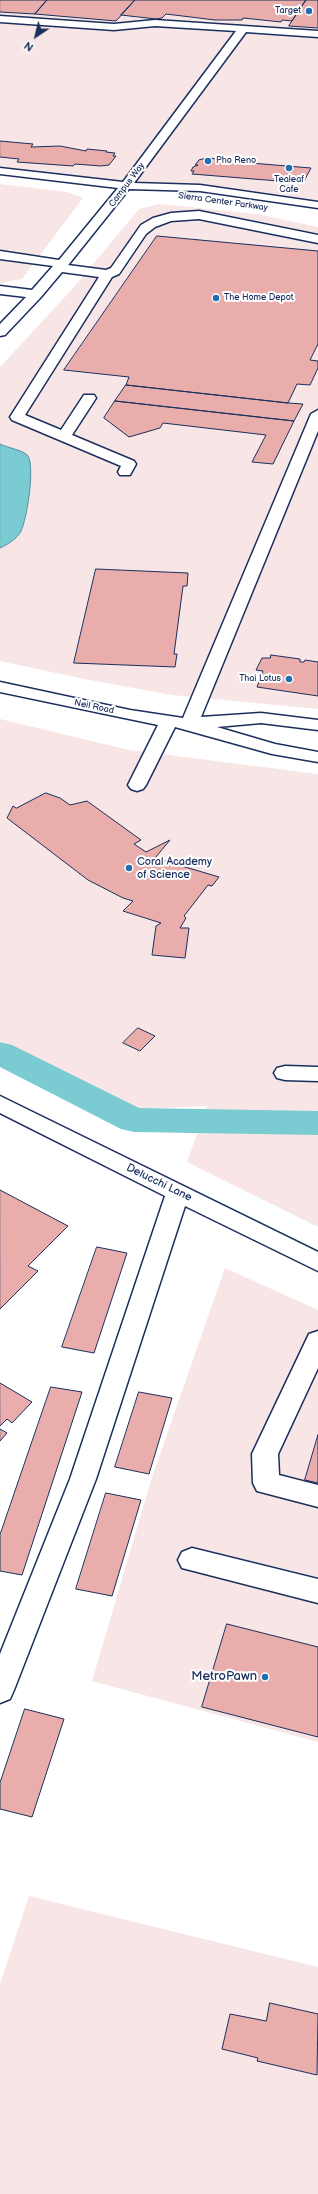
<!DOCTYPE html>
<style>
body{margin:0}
#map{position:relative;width:318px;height:2194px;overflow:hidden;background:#fff;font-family:"Balsamiq Sans",sans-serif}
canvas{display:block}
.north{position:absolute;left:16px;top:16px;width:40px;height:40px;-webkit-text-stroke:3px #fff;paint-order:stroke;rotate:215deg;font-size:11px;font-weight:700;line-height:16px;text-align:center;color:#1b2f5e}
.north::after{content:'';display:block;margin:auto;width:14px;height:18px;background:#1b2f5e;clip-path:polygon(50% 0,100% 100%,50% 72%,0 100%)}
</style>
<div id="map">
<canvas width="318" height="2194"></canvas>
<div class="north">N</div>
</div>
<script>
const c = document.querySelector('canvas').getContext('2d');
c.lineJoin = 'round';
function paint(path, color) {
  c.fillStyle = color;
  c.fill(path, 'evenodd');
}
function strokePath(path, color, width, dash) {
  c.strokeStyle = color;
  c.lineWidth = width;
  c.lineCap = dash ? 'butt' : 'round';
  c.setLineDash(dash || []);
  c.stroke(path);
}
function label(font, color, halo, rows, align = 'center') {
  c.font = font + ' "Balsamiq Sans",sans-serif';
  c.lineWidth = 4;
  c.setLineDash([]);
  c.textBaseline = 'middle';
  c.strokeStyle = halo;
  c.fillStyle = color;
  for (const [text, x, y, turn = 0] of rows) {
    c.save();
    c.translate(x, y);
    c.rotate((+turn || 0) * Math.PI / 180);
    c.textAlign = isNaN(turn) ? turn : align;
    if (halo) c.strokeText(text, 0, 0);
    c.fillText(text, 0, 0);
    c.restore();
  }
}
paint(new Path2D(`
 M0 0H318V204L256 193 136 186 0 172Z
 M0 184 67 192 83 198 22 279 0 283Z
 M160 204 257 214 318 227V709L172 695 84 679 0 661V367L74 287 139 209Z
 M0 719 129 750 318 774V1227L187 1162 207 1106 140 1109 0 1041Z
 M225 1268 318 1310V1742L92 1681 152 1477Z
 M29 1896 318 1967V2194H0V1984Z`), '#f8e6e6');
const water = new Path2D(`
 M0 444C7 448 24 450 28 456 35 467 27 519 21 531 18 538 7 545 0 548Z`);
paint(water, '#7acbd2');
strokePath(water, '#548da4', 1);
paint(new Path2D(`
 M0 1042 12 1045 139 1108 318 1111V1135L134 1132 121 1129 0 1067Z`), '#7acbd2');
const building = new Path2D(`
 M0 0H47L35 14 0 12Z
 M47 0H135L116 21 35 14Z
 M135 0H306L292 21 282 20 281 22 243 18 242 20H215L166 14 162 18 156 19 121 15Z
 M306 0H318V28L289 26Z
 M0 141 33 144 31 147 60 146 86 151 87 149 107 151 106 152 115 153 113 156H116L109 165 101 166 75 164 73 166 17 162 19 159 0 157Z
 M209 158 239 162 311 168 303 183 192 174 194 171H191L193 167 198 165H195L199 160Z
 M157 236 318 251V344L310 360 318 361V368L310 385 297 384 288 403 126 385 129 377 64 370Z
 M126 385 288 403 303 404 294 421 115 401Z
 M115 401 294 421 273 464 252 462 266 435 163 423 160 428 129 437 104 418Z
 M96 569 188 573 187 586H183L174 654H177L175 667 74 663Z
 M271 655 300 659V662H304L305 660 318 662V696L257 687 263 671 256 670 262 658H270Z
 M46 793 60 798 70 805 87 801 141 840 134 844 146 852 170 840 155 858 219 877 212 886 208 885 184 916 186 918 180 928H189L185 958 152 955 156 926 161 923 123 911 133 901 123 898 88 880 7 818 13 806 16 808Z
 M138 1028 155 1036 140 1051 123 1043Z
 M0 1190 68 1226 28 1266 38 1271 0 1309Z
 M97 1247 127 1253 94 1353 62 1347Z
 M0 1383 32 1402 12 1423 7 1419 0 1426Z
 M51 1387 82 1392 22 1575 0 1571V1535Z
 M139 1392 172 1398 149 1474 115 1467Z
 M0 1429 7 1433 0 1441Z
 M318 1435V1483L305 1480Z
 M106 1493 141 1500 112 1596 76 1589Z
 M227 1624 318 1647V1737L202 1707Z
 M25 1709 64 1719 32 1817 0 1809V1783Z
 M270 2003 318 2014 317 2075 257 2061 258 2058 222 2049 230 2014 266 2021Z`);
paint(building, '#e9adab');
strokePath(building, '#1b2f5e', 1);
const minor = new Path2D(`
 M0 16 114 24 155 20 318 31V37L246 32 134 183 200 185 318 202V208L200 191 129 189 69 264 68 265 106 270 111 268 141 225 153 218 171 213 199 211 318 235V243L199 219 171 221 155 227 146 234 119 274 112 277 25 415 61 430 84 395H94L96 398 72 435 134 461 136 464 130 475H120L118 472 121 466 12 420 10 417 99 277 62 272 41 297 5 335 0 336V324L26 297 0 294V286L32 290 53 266 0 259V251L59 260 118 188 0 174V168L123 182 236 31 155 26 114 30 0 22Z
 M318 410V431L201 717 261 713 318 720V730L261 723 217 727 275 744 318 752V762L272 754 175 727 146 785 143 789 137 791 131 789 128 785 158 725 0 692V682L130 710 183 718 311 414Z
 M285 1066 318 1067V1081L285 1080 277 1078 274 1073 277 1068Z
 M0 1096 318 1252V1271L185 1206 96 1479 14 1690 10 1699 0 1703V1654L70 1479 165 1196 0 1113Z
 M318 1331V1368L278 1454 279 1475 318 1485V1507L257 1491 253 1483 252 1454 309 1334Z
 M192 1548 318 1579V1603L182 1568 178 1560 182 1552Z`);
strokePath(minor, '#1b2f5e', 3);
paint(minor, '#fff');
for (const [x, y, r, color] of [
 [309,11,4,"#1f6fb2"],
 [208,161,4,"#1f6fb2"],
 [289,168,4,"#1f6fb2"],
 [216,298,4,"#1f6fb2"],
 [289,679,4,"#1f6fb2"],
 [129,868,4,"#1f6fb2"],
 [265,1677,4,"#1f6fb2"]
]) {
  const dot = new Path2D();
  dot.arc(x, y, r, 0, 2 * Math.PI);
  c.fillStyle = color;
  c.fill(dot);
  strokePath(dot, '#fff', 1.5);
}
label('9px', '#1b2f5e', '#fff', [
 ["Target",301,11],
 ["Pho Reno",216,161,"left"],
 ["Tealeaf",289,180,"center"],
 ["Cafe",289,190,"center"],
 ["The Home Depot",224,298,"left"],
 ["Thai Lotus",281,679]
], 'right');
label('9px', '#1b2f5e', '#fff', [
 ["Campus Way",127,185,-53],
 ["Sierra Center Parkway",223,202,8],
 ["Neil Road",94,707,12]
]);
label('11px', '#1b2f5e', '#fff', [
 ["Coral Academy",137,862],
 ["of Science",137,875]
], 'left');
label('11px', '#1b2f5e', '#fff', [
 ["Delucchi Lane",159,1183,26]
]);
label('13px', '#1b2f5e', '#fff', [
 ["MetroPawn",257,1677]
], 'right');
</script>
